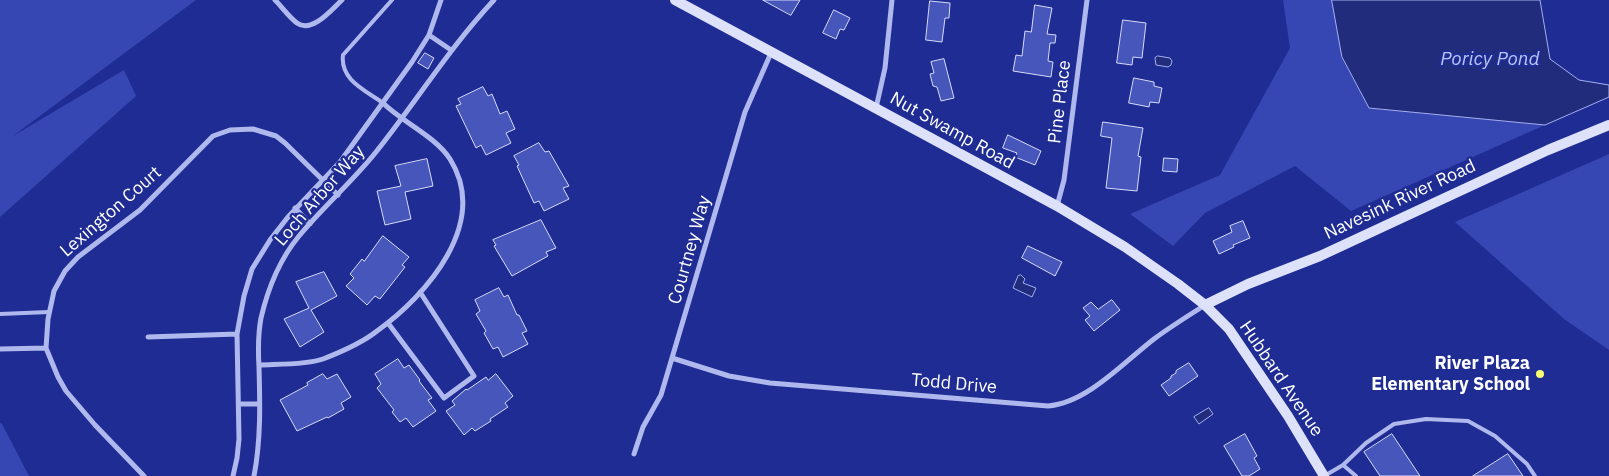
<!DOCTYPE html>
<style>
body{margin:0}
canvas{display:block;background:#1e2c93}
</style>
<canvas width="1609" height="476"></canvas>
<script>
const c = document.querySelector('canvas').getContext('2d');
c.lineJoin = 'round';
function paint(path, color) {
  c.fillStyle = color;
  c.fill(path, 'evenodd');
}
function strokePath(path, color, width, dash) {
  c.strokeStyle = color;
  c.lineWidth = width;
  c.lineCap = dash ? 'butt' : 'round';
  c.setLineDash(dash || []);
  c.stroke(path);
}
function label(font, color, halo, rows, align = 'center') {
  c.font = font + ' "IBM Plex Sans",sans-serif';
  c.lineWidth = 4.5;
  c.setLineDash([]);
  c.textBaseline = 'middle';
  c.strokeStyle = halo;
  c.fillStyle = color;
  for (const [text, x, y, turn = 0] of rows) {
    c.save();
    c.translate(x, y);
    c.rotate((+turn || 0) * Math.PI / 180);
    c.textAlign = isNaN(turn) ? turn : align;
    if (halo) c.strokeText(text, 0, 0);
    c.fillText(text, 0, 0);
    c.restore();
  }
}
paint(new Path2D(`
 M0 0H196L13 136 124 70 136 96 0 217Z
 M1283 0H1332L1342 57 1369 108 1545 125 1351 211 1295 166 1205 213 1173 246 1130 214 1220 175 1290 48Z
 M1609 154V350L1564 319 1455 222Z
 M0 423 2 424 29 476H0Z`), '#3646b2');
const water = new Path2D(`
 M1332 0H1540L1550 59 1579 80 1609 85V97L1545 125 1369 108 1342 57Z
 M1158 56 1170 58 1172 61 1171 65 1168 67 1156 65 1155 58Z
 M1021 275 1025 279 1023 283 1036 288 1032 297 1013 288 1018 276Z
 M1209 408 1213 414 1199 424 1194 417Z`);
paint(water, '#222c7c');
strokePath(water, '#a4aff0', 1);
const building = new Path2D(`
 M763 0H800L791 15Z
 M930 1 950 3 949 18H945L942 42 926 40Z
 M1035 5 1052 8 1047 34 1056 35 1055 43H1050L1048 61 1053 62 1051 77 1013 71 1016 55 1022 56 1025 31 1031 32Z
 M834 10 850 18 844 30 840 29 836 39 823 33Z
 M1123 20 1146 23 1142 58 1133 57 1132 65 1117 63Z
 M425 53 434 58 428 69 418 63Z
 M944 59 954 98 941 101 937 87 933 86 930 74 934 73 931 62Z
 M1134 78 1154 82V86L1162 88 1159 103 1150 102 1149 107 1129 103Z
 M483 87 488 96 492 94 500 114 507 111 515 129 506 133 511 143 486 155 481 145 476 148 456 106 461 104 458 99Z
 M1103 122 1143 128 1138 156 1141 157 1137 191 1106 188 1112 138 1101 136Z
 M1008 135 1041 151 1035 165 1015 157 1017 153 1003 148Z
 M539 143 545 152 549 151 569 186 563 188 569 199 544 211 539 201 534 203 517 166 519 165 514 156Z
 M1164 158 1178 159 1177 172 1163 171Z
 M427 159 433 186 405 192 411 219 385 225 377 191 401 186 395 166Z
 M541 220 556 248 546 252 548 256 512 276 494 246 496 245 493 240Z
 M1243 221 1250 238 1233 245 1234 247 1219 254 1213 241 1232 232 1230 226Z
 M383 236 409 257 402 265 405 267 380 299 375 296 367 305 346 286 354 278 350 274 362 259 364 261Z
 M1028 246 1062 262 1055 276 1022 258Z
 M324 272 337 296 311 310 324 332 300 347 284 319 309 308 296 282Z
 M499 288 504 297 508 295 517 315H519L527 331 522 333 528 344 503 357 498 347 493 349 484 333 486 331 476 314 480 311 475 300Z
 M1112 300 1120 310 1094 331 1085 320 1090 316 1083 308 1091 302 1098 309Z
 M398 359 404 368 409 365 420 380 419 381 432 398 428 400 436 411 413 427 406 418 400 422 392 412 394 410 377 388 381 384 375 374Z
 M1189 363 1198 376 1169 396 1161 385 1171 378V376L1176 373V371Z
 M323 374 327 379 337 374 351 397 341 403 344 409 328 418 327 417 297 431 280 400 308 385 307 383Z
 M496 374 513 396 505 403 508 407 490 419 491 421 475 431 472 428 464 435 446 411 455 405 452 401 466 389 467 390 486 377 488 380Z
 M1245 434 1257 456 1254 458 1260 469 1249 476H1242L1224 446Z
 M1392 434 1420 476H1380L1364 452Z
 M1508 454 1523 476H1473Z`);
paint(building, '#4756ba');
strokePath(building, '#d6dbfa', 1);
strokePath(new Path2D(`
 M383 103C365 90 340 80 343 55L392 0
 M0 314 49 312
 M1343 465 1366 443 1394 424 1426 419 1468 421 1495 436 1527 464 1535 476
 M1326 475 1343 465 1356 476`), '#b0b9ee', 4);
strokePath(new Path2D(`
 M275 0C282 7 289 17 297 23 312 34 332 9 342 0
 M429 35 451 50
 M876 108 885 68 892 0
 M1057 206 1064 180 1087 0
 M295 208 310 224
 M388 323 444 398 474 376 420 292
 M148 337 237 334
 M0 349 46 348
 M672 358 729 376 770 383 1048 406C1087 403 1124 362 1154 339 1170 327 1188 316 1205 305
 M259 365C277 364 307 365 323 359 341 352 362 343 377 331 427 295 490 223 450 159 435 136 402 122 383 103
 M239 404H259
 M634 454 643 427 661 395 745 112 771 53
 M144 476 95 425 66 391 58 377 46 348 48 319 54 291 65 271 78 257 140 210 213 136 230 130 253 129 276 136 285 143 338 195
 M233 476 237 458 239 439 237 334 244 296 252 269 270 240 288 217 340 162 412 62 429 35 441 0
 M254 476C261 440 260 403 259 367 258 350 258 334 261 318 268 288 280 259 299 236 323 207 352 182 376 152 416 102 450 47 494 0`), '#b0b9ee', 5);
strokePath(new Path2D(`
 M675 0 1057 206 1125 247 1178 284 1205 305 1229 329 1288 416 1324 476
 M1205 305 1248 284 1320 256 1548 150 1609 125`), '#dde1fa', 10);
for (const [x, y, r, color] of [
 [1540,374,5,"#f9fd70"]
]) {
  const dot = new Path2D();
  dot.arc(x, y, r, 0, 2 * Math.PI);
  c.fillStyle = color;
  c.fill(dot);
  strokePath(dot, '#1e2c93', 2);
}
label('18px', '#fff', '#1e2c93', [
 ["Pine Place",1060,102,-83],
 ["Nut Swamp Road",952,131,29],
 ["Loch Arbor Way",320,196,-49],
 ["Navesink River Road",1400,200,-25],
 ["Lexington Court",111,212,-41],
 ["Courtney Way",690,250,-74],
 ["Hubbard Avenue",1281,379,56],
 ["Todd Drive",954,384,5]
]);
label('bold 18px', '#fff', '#1e2c93', [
 ["River Plaza",1530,364],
 ["Elementary School",1530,385]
], 'right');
label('italic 19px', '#bdc5f5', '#1e2c93', [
 ["Poricy Pond",1490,60]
]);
</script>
